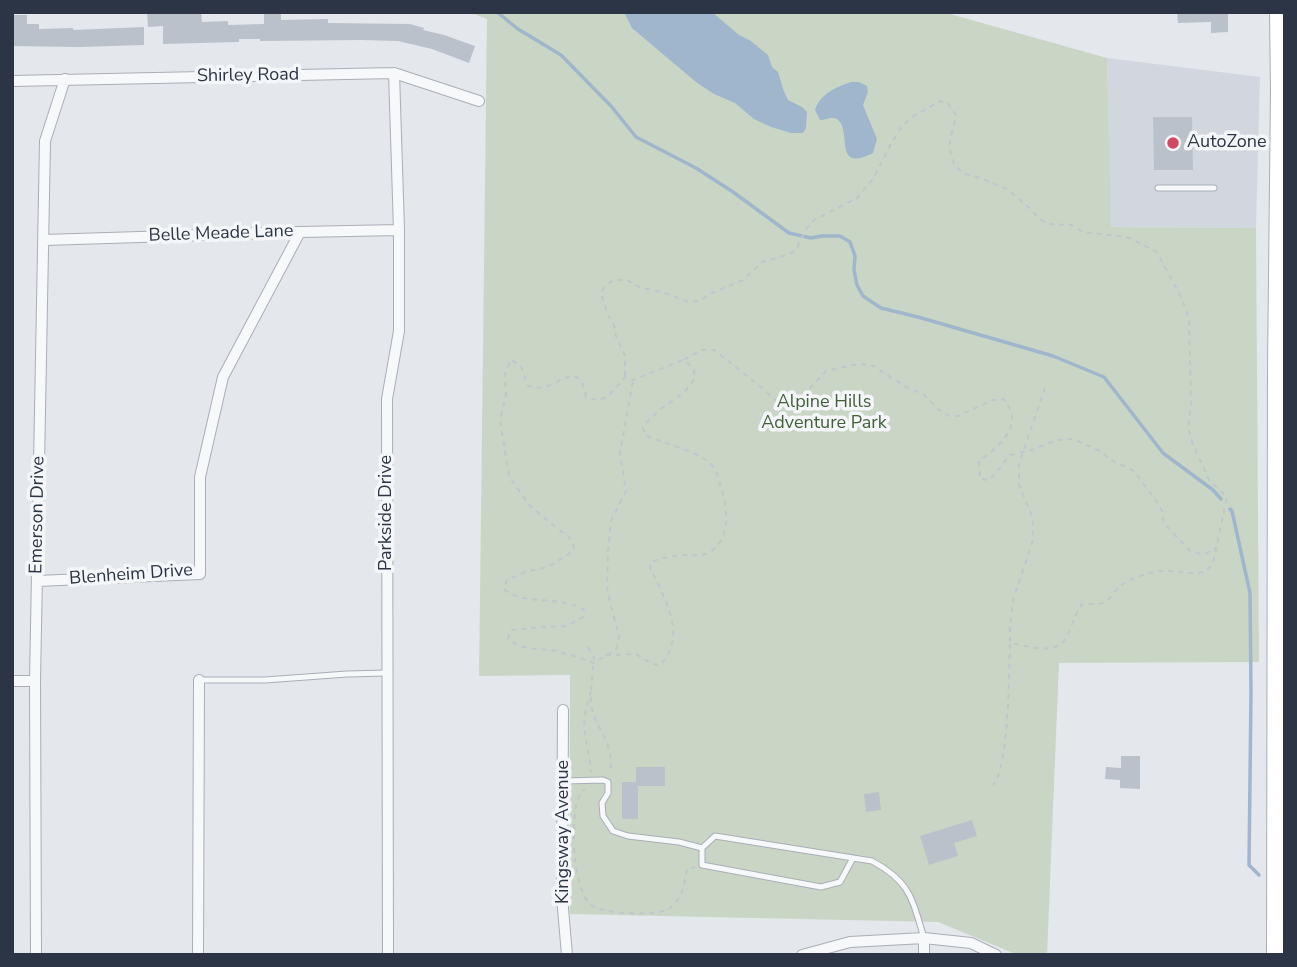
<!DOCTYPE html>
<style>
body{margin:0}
#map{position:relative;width:1297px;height:967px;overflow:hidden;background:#e4e7ec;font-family:"Nunito Sans",sans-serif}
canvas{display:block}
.frame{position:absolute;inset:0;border:14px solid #2b3545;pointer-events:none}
</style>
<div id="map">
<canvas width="1297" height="967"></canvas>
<div class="frame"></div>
</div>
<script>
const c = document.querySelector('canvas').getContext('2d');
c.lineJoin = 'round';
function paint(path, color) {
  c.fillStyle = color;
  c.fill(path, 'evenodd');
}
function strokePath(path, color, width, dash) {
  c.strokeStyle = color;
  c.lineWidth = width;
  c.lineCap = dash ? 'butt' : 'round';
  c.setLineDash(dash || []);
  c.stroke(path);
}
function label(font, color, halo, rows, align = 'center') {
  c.font = font + ' "Nunito Sans",sans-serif';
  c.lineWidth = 7;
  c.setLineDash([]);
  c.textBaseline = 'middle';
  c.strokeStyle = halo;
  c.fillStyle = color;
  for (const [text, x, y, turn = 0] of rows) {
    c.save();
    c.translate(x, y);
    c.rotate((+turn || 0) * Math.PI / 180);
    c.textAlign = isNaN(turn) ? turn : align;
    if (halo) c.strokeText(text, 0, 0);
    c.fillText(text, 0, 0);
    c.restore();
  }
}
paint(new Path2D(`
 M1107 58 1260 77 1256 228 1110 227Z`), '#d2d6de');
paint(new Path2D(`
 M469 12H943L1107 58 1111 227 1256 228 1259 662 1059 663 1047 955H1018L938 922 570 914V675L479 676 487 19Z`), '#cad6c5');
paint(new Path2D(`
 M624 12H712L739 35 751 41 768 55 772 67 778 72 783 89 788 100 802 107 807 112 806 128 803 133H791L771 127 754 119 735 103 714 94 696 82 632 28Z
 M851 82H859L867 86 868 92 863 105 877 139 873 153C832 174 853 130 837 119 831 116 826 120 820 120L815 110C820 94 836 87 851 82Z`), '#9fb6cc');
strokePath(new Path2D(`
 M497 12 518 29 561 55 611 106 636 137 696 168 733 192 789 233 811 238 822 236H840L850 242 855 256 854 270 857 285 863 296 881 308 918 317 1053 356 1104 377 1163 453 1213 490 1221 499
 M1230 509 1232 511 1250 593 1251 693 1249 865 1259 875`), '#9fb6cc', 3.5);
paint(new Path2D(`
 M147 12H201L202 22 228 21V25L264 24V12H281V20L328 19V23L410 24 424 28 423 30 444 35 475 46 469 63 432 49 398 41 361 40 260 41V39H239V42L163 44V26L148 27Z
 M1177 12H1228V32L1211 33V22L1178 23Z
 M12 15H27V24H39V29L73 28V30L144 27V45L79 47 12 46Z
 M1153 117H1192L1193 170H1154Z
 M1121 756H1140V789L1120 788V780L1105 779 1106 767 1121 768Z
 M636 767H665V786H638V819H622V782H636Z
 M879 792 881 810 866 812 864 794Z
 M972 820 977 836 954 843 958 856 929 865 920 836Z`), '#bbc1ca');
const lane = new Path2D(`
 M1158 188H1214
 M199 680H265L347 674 387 673
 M563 781 603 780 608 782V793L602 803 603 816 613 831 628 836 679 842 702 848
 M853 858 840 882 821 887 702 865V848L715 836 872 861C911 882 912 899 924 938`);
const street = new Path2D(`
 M12 81 394 73 479 101
 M44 240 300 232 399 230
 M37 581 200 574V477L223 377 300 232
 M12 681H35
 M563 710 562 897 567 955
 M36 955 35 681 45 141 65 79
 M198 955 199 680
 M388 955 387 399 399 331V230L394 73
 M802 955 850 942 924 938 971 943 996 955
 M924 955V938`);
const secondary = new Path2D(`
 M1275 955 1276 368 1279 91 1278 12`);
strokePath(lane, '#a9aeb7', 7);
strokePath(street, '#a9aeb7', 12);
strokePath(secondary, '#a9aeb7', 18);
strokePath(new Path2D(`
 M684 360 701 350H714L755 382 782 406H802L806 400 809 389 826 371 853 365 870 364 906 387 924 395 938 409 949 416H958L993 400 1004 399C1007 404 1011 410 1012 415 1015 434 993 451 979 461L980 479 990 480 1010 455 1032 450 1057 440 1073 439 1102 452 1109 459 1134 471 1157 502 1162 511 1164 523 1173 533 1189 550 1203 555 1216 548
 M625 376V356L616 336 614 325 608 315 601 293 606 285 614 280H627L639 287 665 293 689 302 699 301 712 293 743 280 762 262 787 255 796 250 806 229 814 220 857 198 873 179 892 142 903 125 914 116 940 101 948 103 956 115 949 146 954 164 962 173 980 178 1007 189 1033 211 1038 218 1048 224 1072 225 1083 232 1127 237 1157 252 1182 299 1189 318 1191 404 1188 427 1192 442 1209 480 1227 497 1214 559 1211 566 1205 572C1185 576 1170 567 1149 573 1140 576 1127 580 1119 587 1113 592 1111 600 1103 603 1097 605 1089 603 1081 605 1075 615 1072 626 1067 636 1057 657 1028 646 1010 643 1009 671 1009 768 993 785
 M1010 642V627L1013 600 1033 540V518L1019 485V464L1045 388
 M588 647 594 657 591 691
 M606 655 636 654 652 664 660 665C689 635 663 597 650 567L651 562C661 558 672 556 683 555 693 555 701 557 710 552 732 537 727 509 721 487 719 479 716 469 710 463 697 451 662 443 645 435L643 428C647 421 655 414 662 408 676 398 713 377 683 360L633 380 625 377C612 391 606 406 586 397 581 367 569 376 550 385 543 389 535 388 528 386L521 366 511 360 505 374 506 395 500 420 509 476 529 505 559 530 568 536 573 543 574 548 572 552 548 567 525 572 507 580 504 589C521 606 563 595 584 610L583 617 567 626 540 627 511 630 508 638C520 651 540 648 556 651 569 655 582 658 594 663L616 649 618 643 619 635 610 603 607 587 608 551 611 521 626 491 620 453 633 380
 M591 691C589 698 586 706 585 714 582 733 590 753 591 772
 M591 697C590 727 616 738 610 774
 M574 839C575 823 572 800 585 789
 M574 848C575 863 579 895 591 905 601 914 660 917 670 908 683 898 684 884 687 869L695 867`), '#c2c5cb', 2, [5, 5]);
strokePath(lane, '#f7f8fa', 5);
strokePath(street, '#f7f8fa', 10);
strokePath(secondary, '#fff', 16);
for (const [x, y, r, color] of [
 [1173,143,7,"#d14862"]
]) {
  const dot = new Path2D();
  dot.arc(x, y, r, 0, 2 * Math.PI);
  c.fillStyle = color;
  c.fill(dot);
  strokePath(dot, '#f4f6f9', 2.5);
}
label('18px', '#2b3545', '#f4f6f9', [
 ["Shirley Road",248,76,-1],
 ["Belle Meade Lane",221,234,-2],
 ["Parkside Drive",387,513,-90],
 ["Emerson Drive",38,515,-89],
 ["Blenheim Drive",131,575,-4],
 ["Kingsway Avenue",564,832,-90]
]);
label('18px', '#2b3545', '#f4f6f9', [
 ["AutoZone",1187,143]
], 'left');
label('18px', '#416138', '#f4f6f9', [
 ["Alpine Hills",824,403],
 ["Adventure Park",824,424]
]);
</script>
